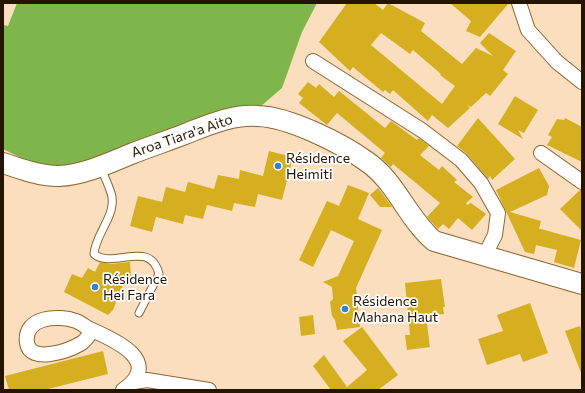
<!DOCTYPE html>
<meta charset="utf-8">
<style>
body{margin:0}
#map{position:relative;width:585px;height:393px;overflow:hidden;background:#fadebd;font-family:Commissioner,sans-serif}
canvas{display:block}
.frame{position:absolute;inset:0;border:4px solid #251500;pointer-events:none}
</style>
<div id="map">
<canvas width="585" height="393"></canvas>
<div class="frame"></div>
</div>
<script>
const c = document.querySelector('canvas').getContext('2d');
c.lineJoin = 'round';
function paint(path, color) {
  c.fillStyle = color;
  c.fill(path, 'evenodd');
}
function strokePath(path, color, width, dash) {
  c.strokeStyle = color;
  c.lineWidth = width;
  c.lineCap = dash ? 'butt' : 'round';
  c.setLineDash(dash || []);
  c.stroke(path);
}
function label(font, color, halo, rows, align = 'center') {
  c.font = font + ' Commissioner,sans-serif';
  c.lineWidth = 3.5;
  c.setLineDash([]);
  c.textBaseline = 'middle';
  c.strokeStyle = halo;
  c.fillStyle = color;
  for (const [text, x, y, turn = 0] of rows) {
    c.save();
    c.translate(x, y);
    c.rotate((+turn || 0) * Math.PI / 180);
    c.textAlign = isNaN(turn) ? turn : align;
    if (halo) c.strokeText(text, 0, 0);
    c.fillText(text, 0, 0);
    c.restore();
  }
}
paint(new Path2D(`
 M17 3H317L302 32 282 88 260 107 74 168 29 162 3 149V25L8 26Z`), '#7fb64c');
paint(new Path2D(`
 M347 3H374L383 10 388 3 425 23 421 31 462 64 476 48 493 56 480 43 489 33 516 51 503 70 508 74 490 96 486 93 471 107 467 105 470 108 448 128 432 115 428 121 393 90 390 94 385 90 383 92 353 67 350 71 319 42ZM381 33 410 54 413 50 441 74 440 75 455 86 442 104 371 45Z
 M450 3H509L480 37 466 31 471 21Z
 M308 82 316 88 319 84 334 97 339 91 385 128 391 121 417 140 419 138 429 146 420 155 439 170 442 166 457 180 454 182 473 197 466 203 467 205 471 203 486 214 472 230 458 218 449 229 443 224 438 229 427 217 440 203 393 164 391 167 381 158 385 153 337 113 327 125 299 103 303 98 298 94Z
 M515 96 538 110 524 133 518 130 523 139 498 124Z
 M478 118 515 159 492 180 490 176 488 179 467 154 457 146Z
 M565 118 582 127V162L547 145 552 137 548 135 557 119 564 120Z
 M269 151 293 157 282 200 258 194 255 207 234 203 232 211 207 205 203 219 185 215 183 224 156 217 152 232 130 226 138 196 162 202 166 187 185 192 188 182 214 189 218 175 239 179 240 170 263 176Z
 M539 168 549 186 547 195 510 212 541 221 539 229H541L581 240 574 268 554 262 557 250 536 245 534 254 525 252 496 190Z
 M348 185 369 193 358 219 382 230 356 288 360 327 337 330 335 320 332 316 330 302 333 299 332 287 323 282 338 276 354 241 331 230 313 267 299 260 327 201 339 206Z
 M378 188 384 196 392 207H380L370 195Z
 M580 190H582V231L560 209Z
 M100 262 111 264 130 262 131 276 125 280 113 310 108 315 64 292 72 274 82 278 88 268 95 272Z
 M441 279 445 307H443L444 314 426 316 430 347 407 350 405 335H410L405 283Z
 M530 303 548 353 523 362 520 354 487 365 478 339 503 331 497 315Z
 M313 315 315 334 301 336 299 317Z
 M580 326 582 333 581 373 565 331Z
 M362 327 398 375 378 390H331L313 366 324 355 347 387 367 370 343 341Z
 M103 351 108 374 44 390H9L5 376Z`), '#d5af20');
const service = new Path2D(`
 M101 167C104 177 110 187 112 197 115 217 95 235 94 254 113 270 150 238 159 274L139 313`);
const minor = new Path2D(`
 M519 3 528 30 557 62 582 82
 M313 61 423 131 461 160 481 183 498 213 495 235 485 255
 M541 153 582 182
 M92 330C89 335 86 341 80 344 68 351 30 364 27 343 23 316 59 315 76 321 82 323 86 328 92 330 117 341 163 362 123 390
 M134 382 147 380 209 390`);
const secondary = new Path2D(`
 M3 163C20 169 40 176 59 176 83 175 109 163 131 154 149 147 167 141 185 134 208 125 232 114 258 116 289 117 341 143 366 161 396 181 407 218 434 241L582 284`);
strokePath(service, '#8e652e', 9);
strokePath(minor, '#8e652e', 16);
strokePath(secondary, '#8e652e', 22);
strokePath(service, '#fff', 7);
strokePath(minor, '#fff', 14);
strokePath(secondary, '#fff', 20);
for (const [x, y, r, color] of [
 [278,166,4,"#3382d2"],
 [95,287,4,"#3382d2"],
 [345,309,4,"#3382d2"]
]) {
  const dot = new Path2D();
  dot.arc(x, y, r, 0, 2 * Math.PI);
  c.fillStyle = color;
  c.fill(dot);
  strokePath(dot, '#fff', 1.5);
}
label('14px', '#251500', '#fff', [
 ["Aroa Tiara'a Aito",182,136,-19]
]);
label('14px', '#251500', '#fff', [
 ["Résidence",286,158],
 ["Heimiti",286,174],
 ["Résidence",103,279],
 ["Hei Fara",103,295],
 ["Résidence",353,301],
 ["Mahana Haut",353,317]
], 'left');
</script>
